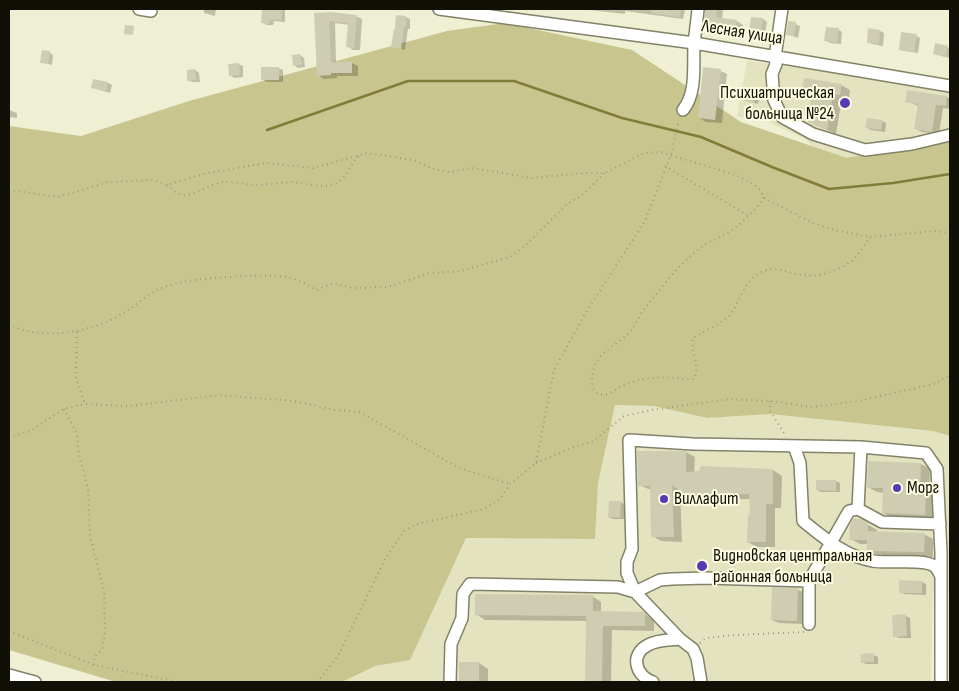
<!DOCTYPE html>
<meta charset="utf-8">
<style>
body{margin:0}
#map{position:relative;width:959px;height:691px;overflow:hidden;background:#efefd3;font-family:"Sofia Sans Condensed",sans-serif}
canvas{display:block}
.frame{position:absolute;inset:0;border:10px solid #101007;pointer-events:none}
</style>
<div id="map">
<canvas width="959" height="691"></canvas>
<div class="frame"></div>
</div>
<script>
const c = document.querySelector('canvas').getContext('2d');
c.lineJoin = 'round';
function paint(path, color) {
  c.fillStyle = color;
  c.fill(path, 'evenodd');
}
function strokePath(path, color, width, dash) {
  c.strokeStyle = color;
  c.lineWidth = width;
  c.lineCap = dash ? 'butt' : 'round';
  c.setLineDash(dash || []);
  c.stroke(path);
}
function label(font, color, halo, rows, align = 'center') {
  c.font = font + ' "Sofia Sans Condensed",sans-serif';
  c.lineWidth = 4;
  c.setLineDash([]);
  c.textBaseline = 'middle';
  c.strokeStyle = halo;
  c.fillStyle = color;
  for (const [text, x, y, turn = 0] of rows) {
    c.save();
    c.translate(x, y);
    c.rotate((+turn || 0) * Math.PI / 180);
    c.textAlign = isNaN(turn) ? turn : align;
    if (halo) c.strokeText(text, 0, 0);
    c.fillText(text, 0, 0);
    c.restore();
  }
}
paint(new Path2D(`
 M747 61 950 88V148L910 157 827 159 805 139 776 126 767 120 737 117Z
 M615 405 654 406 707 418 770 414 933 431 950 436V594H933L931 682H342L375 666 410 659 466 538 595 539 598 483Z`), '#e4e3c0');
paint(new Path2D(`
 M505 23 632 50 741 122 847 158 950 139V436L933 431 770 414 707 418 654 406 615 405 598 483 595 539 466 538 410 660 375 666 342 682H116L9 650V126L81 136 189 101 447 31Z`), '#c8c68e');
paint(new Path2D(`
 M204 9H216L215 16 204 13Z
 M264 9H285V22L274 21 273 25H267L263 23Z
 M581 9H683L685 10 683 19 625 11V14Z
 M706 9H723L722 19 737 21 743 25 741 34 734 33 728 28 711 26 705 23Z
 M315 14 356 16 362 19 360 50H353L347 46 349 25 335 23 336 63H352L358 66V76H337V78L324 79 318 75Z
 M397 16 406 17 410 19V29H408L405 50 392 46 396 31Z
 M763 19 767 22 765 34 755 32 750 30Z
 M789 22 800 26 798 38 787 34Z
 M838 29 842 32 841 44 830 43 825 40Z
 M880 31 884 33 883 46 872 44 868 42Z
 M916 36 920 38 918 53 904 51 900 49Z
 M947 47 950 49 949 58 934 53Z
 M49 52 53 55 52 65 41 62Z
 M300 55 304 58 305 67 298 68 294 65Z
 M238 64 243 66V77L234 78 230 75Z
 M278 68 283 70V82H267L263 80Z
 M195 70 199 73 200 82H192L188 80Z
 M721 71 727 74 722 123 706 122 699 118Z
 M108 83 112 85 110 93 93 88Z
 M841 85 850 90 849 100 842 98 836 134 809 122 813 94 804 89Z
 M756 91 760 93 758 104 743 100Z
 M908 91 947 97 950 99V109L943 108 939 134 922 132 916 129 919 106 906 101Z
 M9 110 17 113V118L9 117Z
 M882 121 886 123 885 132 871 130 867 128Z
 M686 452 695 457 694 473 773 470 782 476 781 508H775V547H757L748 542 752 516 751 499H696L680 490 682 542 661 541 652 536 651 490 639 485Z
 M921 464 930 469 929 492 935 495 934 520 892 518 883 513 884 493 877 492 868 487Z
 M836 481 840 483V492H821L817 490Z
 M621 502 625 505 624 519H613L609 517Z
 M860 520 877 530V533L924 534 933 539V557L877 555 868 550V544H860L851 539Z
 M922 582 926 584V595L904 594 900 592Z
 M797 589 804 593V624L779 623 772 620Z
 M592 596 601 602V613H643L654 620V631L612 630 611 682H586L587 621 485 620 476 614Z
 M906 616 910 618 911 638H899L894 636Z
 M874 655 878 657V664H866L862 662Z
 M460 663H479L488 669V682H460Z`), '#0003');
strokePath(new Path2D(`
 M267 130 408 81H514L622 118 701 137 772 167 829 189 893 183 950 174`), '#817d38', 2.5);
paint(new Path2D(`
 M262 9H282L281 20H270L269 24 261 23Z
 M651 9H681L679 17 651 13Z
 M705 9H717L716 17 737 20 735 31 726 30 727 26 704 23Z
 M331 12 357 15 354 48 346 47 348 23 329 21 331 62H352V73H331V75L317 76 314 13Z
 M396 15 406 16V27H404L401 49 391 47 394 29H395Z
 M751 17 763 18 761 32 749 31Z
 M788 21 796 22 794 36 786 35Z
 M125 25 134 26 133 35 124 34Z
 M826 27 839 28 837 43 824 41Z
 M868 28 880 30 879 44 867 43Z
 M901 32 917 34 914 52 899 50Z
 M935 43 948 46 945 57 933 54Z
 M42 50 50 51 48 64 40 63Z
 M300 54 302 65 293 66 292 55Z
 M239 63 240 75 229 76 228 64Z
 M261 67H279V80H261Z
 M703 67 721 69 715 120 698 118Z
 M195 69 196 80 187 81V70Z
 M804 78 842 84 840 95 833 94 827 130 808 122 812 91 802 90Z
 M93 79 108 82 106 91 91 88Z
 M744 87 757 90 754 103 742 100Z
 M907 90 947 96 946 106 936 105 932 132 914 129 918 104 905 102Z
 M867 118 883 120 881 130 865 128Z
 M637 451H686V472L699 471 701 466 773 469V504H766V542H747L748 515H750L749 494 686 495 672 485 674 537H651L650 486H638Z
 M868 461 921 463 920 489H926L925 515 882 513 883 488H867Z
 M816 480H836V491L816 490Z
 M609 501H621L620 518 608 517Z
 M853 519H861L868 523V531L925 533 924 552 867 551V540H849L850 525Z
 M899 580 922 581V593H899Z
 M772 587 798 588 797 621 771 620Z
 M475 594 593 595V611L644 612 645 613V626H603L602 682H585L586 616 475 615Z
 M906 614 907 636 893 637 892 615Z
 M874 653V662L861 663 860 654Z
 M459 662H479V682H459Z`), '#cecdb2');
const minor = new Path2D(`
 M139 9 151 11
 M439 9 694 43 950 86
 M782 9 775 57 776 64 772 74 774 100 782 117 813 134 865 150 912 144 950 135
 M683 110C697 93 693 66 694 45 695 33 697 21 698 9
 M794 446 800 463 803 521C824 538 846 557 873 561 888 564 924 558 934 566 937 568 939 573 941 576
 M858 509 882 522 940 524
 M809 624V581L849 511 858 509 861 447
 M9 675 35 682
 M450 682 451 644 462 618 463 594 470 584 618 587 635 592 660 580 672 579 706 578 809 581
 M653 682C636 676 629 655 648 645 656 640 670 640 680 639
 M701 682 697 658 693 649 680 639 635 592 627 573V562L632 549 629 440 693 444 861 447 926 453 937 469 941 553V682`);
strokePath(minor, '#828268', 14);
strokePath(new Path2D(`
 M665 166 749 216
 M167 185C171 188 175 192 179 194 189 199 210 184 223 182 234 181 246 185 257 185 269 185 281 182 292 182 306 183 321 189 334 184 346 181 350 164 359 156
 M9 190 58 197 109 182 154 180 167 185 203 174 266 163 313 168 368 153 413 160 434 169 448 172 472 168 531 178 585 173H605L644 153 660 152 736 175 758 187 764 197C754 213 738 227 722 236 715 240 705 243 699 249 678 265 661 288 645 308 639 315 637 324 631 331 614 349 594 351 592 379 592 384 593 390 597 393 607 399 616 388 624 385 647 375 668 377 692 380 703 369 689 351 693 338 701 333 723 322 729 316 741 301 744 279 764 271 778 266 788 273 801 275 819 278 842 270 855 258 861 252 865 243 871 237L934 231 950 233
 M764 198 813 223 834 230 871 237
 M9 324C40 342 93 332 122 314 134 307 145 296 157 290 179 280 204 279 228 277 248 276 266 274 286 277 296 278 307 285 317 290L333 283 352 288 388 287 430 273 461 271 510 257 526 245 567 204 582 195 605 173
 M77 332 76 379 85 404
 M770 401V411L786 436
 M64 409 77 434 78 450 88 489 90 537 104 590 105 633 102 650 94 657V665
 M9 437 30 431 64 409 85 404 129 406 219 395 293 401 335 410 360 412 459 468 510 484
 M536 463 576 446 592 442 624 416 652 410 729 399 770 401 813 407 858 401 934 384 950 375
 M9 631 94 665 178 682
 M700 643 706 638 736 635 804 632
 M317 682 338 656 385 559 404 531 417 524 484 509 500 499 510 484 536 463 554 370 585 314 645 221 671 155 679 120`), '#9a9a85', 2, [1, 4]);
strokePath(minor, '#fff', 11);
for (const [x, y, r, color] of [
 [845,103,6,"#553cb4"],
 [897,488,5,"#553cb4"],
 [664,499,5,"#553cb4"],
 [702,566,6,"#553cb4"]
]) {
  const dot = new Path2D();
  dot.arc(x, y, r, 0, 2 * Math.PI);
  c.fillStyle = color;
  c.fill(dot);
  strokePath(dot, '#fdfce0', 2);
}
label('18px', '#101007', '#fdfce0', [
 ["Лесная улица",742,33,9]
]);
label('18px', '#101007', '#fdfce0', [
 ["Психиатрическая",834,93,"right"],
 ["больница №24",834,114,"right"],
 ["Морг",907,488],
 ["Виллафит",674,499],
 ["Видновская центральная",713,556],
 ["районная больница",713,577]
], 'left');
</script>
